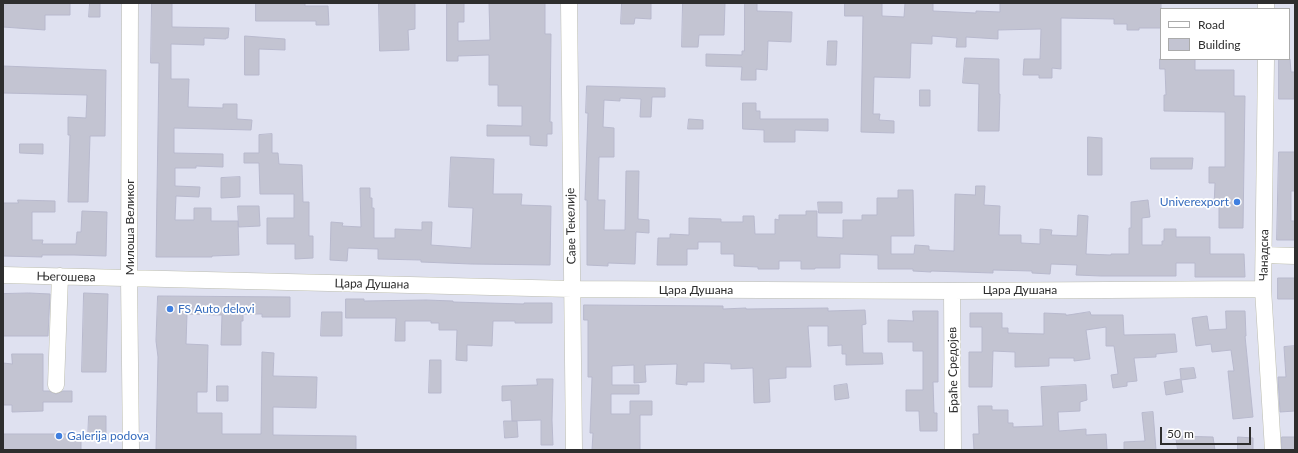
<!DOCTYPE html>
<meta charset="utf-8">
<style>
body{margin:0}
#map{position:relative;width:1298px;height:453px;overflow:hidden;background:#dfe1f0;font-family:Lato,sans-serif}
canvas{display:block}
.frame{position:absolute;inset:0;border:4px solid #2e2e2e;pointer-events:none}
.legend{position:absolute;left:1160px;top:8px;width:130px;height:52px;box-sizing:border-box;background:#fff;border:1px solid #ababab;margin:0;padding:5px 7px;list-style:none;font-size:12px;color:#2e2e2e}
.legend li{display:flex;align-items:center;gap:8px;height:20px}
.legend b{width:20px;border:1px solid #ababab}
.scale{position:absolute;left:1160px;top:427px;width:91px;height:18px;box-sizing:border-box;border:2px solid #2e2e2e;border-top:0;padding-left:5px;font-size:12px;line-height:14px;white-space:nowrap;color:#2e2e2e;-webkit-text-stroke:3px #fff;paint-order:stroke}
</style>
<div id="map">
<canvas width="1298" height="453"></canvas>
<div class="frame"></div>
<ul class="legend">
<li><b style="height:5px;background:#fff"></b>Road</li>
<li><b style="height:11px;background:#c3c4d2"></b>Building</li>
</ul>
<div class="scale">50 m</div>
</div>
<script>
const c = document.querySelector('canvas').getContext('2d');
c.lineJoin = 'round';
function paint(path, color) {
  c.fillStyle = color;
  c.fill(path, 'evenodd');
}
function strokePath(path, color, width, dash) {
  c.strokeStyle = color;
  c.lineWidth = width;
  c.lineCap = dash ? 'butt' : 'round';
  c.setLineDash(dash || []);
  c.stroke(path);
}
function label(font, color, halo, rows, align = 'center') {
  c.font = font + ' Lato,sans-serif';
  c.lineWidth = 3.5;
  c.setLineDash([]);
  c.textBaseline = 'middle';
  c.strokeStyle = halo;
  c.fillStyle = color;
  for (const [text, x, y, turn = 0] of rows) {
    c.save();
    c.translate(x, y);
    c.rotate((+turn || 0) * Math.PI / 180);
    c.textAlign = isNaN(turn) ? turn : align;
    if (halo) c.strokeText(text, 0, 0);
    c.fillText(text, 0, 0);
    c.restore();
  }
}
const building = new Path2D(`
 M3 3H70V15H45V30L3 27Z
 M90 3H100V17H89Z
 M152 3H172V27L229 28 228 38H226V39L204 38V45L171 44V79H189L188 107 223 108V104H237V119L252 120 251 130 174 128V153L223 154V167L196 166V168H175V186L200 187 199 197 176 196 175 220H194V208H211V221H238L239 255 212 256V257H156L159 63H151Z
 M256 3H305V6H328L329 25H316V21H256Z
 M379 3H415V29L408 30 409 50 380 51Z
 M447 3H464V22H458V41L490 40 489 3H545V34H551L550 122H552V134H547V146L530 145V136H487V125L522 126V106H498V85H489V55L458 56V61H447Z
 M622 3H651V19L635 18 634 24H621Z
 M683 3H725L724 35H699L698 47H682Z
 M745 3H757V11L792 12 791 42 768 41 767 70 756 69V80H741L742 67 706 66V54L742 55V51H744Z
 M845 3H882V16L904 17 905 3H933V11L976 13V11L1000 12V3H1161V28H1139V30H1127V24H1114V19L1061 18V69L1052 68V78H1039V75H1023L1024 59H1040L1041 29 998 30V39L966 37V47H956L957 38 932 36V44L911 43 910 78 874 77 873 114H880L879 120 894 121V133L861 132 863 16H845Z
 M245 36 285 39V50L259 49V75H245Z
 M828 41H837L836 65H827Z
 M965 58 999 59V94H1000L999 131H978L979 84 963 83Z
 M1160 59H1195V70H1234V96H1245L1243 228H1219V207H1214L1215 183H1209V167H1225V112L1164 111V95H1166L1165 69H1160Z
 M1279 59H1290L1291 72H1295L1294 99H1279Z
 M3 66 106 70 105 136H90L88 202H68L70 135H68V117L86 118 87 95 3 93Z
 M587 86 665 88V97H652L651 117H640L641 99 620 98V101L604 100 603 127 614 128V157H599L598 200H605L604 230H625L626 171H639L638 219 649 220V233L636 232 635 264 608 263V266L587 265V200H585L588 113H586Z
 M920 90H930V106H920Z
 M743 103H756V111H760V119H828V131L795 130V142H764V130L743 129Z
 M689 119 703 120V129H688Z
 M272 134V153H278L279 164 302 165 303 202H309V236H313V258L295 259V244H267V218H294V194H260L259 163H244V153H259V135Z
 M1088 137 1102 138V175H1088Z
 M20 144H43V154L20 153Z
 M1279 152H1295V191H1291V221H1295V240H1277Z
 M451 157 494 159 493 194H522L521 205 551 206 550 265 471 264 421 262V260L378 259V249L348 248 347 261 330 260 331 222 343 223 342 226 361 227 360 188H370V198H372V208H374V238H395V229L422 230V222H432L431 245 471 248 473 208 449 207Z
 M1151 158H1193L1192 169H1151Z
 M240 177V197L221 198V178Z
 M976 186H985L984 205 1000 206 999 235H1021V243L1040 244V229L1052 230 1051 235 1077 236 1078 215 1088 216 1086 254 1111 255V254H1129V228H1131V202L1148 200 1150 217 1142 218V245H1162V241H1164V229H1176V237H1210V254H1244L1245 277H1195V263H1176V276H1101L1076 275 1077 265 1051 264 1050 274 1032 273V271L993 270V273L931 271V272L913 271V269H878V255L840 254V268H815V269H801V261H779V269H758V267L734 266V254H721V242H698V249H687V265H657L658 238H670V234L689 235V218L721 219V222H743V216H754L755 234H775V219L779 220V215H806V211H817V237L843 238V220H862V215H877V198H898V190H913L914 236H891V254H914L915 245 929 246V250L954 251 955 194 975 195Z
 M18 200 55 201V212H32V240H43L42 244H76L77 232H81L82 211 107 212 106 256 74 255H42V257L3 256V203H18Z
 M818 202H842V213H819Z
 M238 206H259L260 226 239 227Z
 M1278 278H1295V299H1278Z
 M29 293 50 294 48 336H3V294Z
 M84 293 108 294 106 372H82Z
 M158 296 290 297V317H262V314H243V321H241V345H221L222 315 187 314 186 344 208 345 207 392H197V413H222V434H261L262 352 274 353 273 376 317 377 316 408 273 407V435L356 436V450H156L158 357 156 341Z
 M346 299H364V301L426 300 453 301V302L524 304V303H552V323H515V321H493L492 346 467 345V361L456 360 457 330H439V323H431V321H405V341H395L396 318H346Z
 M584 305 723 306V309L746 308V309L828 308V311L865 310 866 324 862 325 863 353H882L883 364 846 365V354H842V345L828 346V326H808L811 367H786V378L769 379 770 402 754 403 753 368 731 369V364L704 363V382H687V385L676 384 677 364 645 365 646 382 634 383V365L612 366V385H639V394H611V414H630V401H652V415H640V450H592L593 433H590L592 377H588V320H584Z
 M913 311H938V382H933L934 413H937V431H920L919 411H906V390H923V351H913V342H888V320L913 321Z
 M1226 311H1245L1246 336H1245L1253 417 1233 419 1228 371H1234L1231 350 1212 352 1211 344 1196 346 1192 318 1207 316 1209 330 1226 329Z
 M322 312H342V336H321Z
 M1090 312 1091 315H1123L1124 335 1175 334 1177 352 1156 354V357L1134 358 1137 381 1127 382V386L1113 388 1111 375 1118 374 1114 346H1106V327L1086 330 1090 359 1074 361V358H1049V366L1015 367V352L993 351 992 387H969V352H982V327H970V313H1002V328H1008V333L1044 334V313L1066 314V315Z
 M1295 346V411L1280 412 1278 377H1286L1284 347Z
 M12 354H43V391H49L56 394 63 391H72V402H43V411L12 412V405H3V363L12 364Z
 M430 360H441V393H429Z
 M1194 368 1196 378 1181 380 1183 392 1166 395 1164 382 1181 379 1180 369Z
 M537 379H553L552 420 553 445H541V420L512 421 511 400 502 401V386L537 385Z
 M847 384 849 398 835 400 834 386Z
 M1086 385 1087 400 1080 402V411L1058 412 1059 431 1086 429V435L1106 434 1107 450H974L973 434H979L978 406H992V410H1008V423H1013V427L1043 426 1041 387Z
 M217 386H228V401H217Z
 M1153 412 1156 450H1124V442L1145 441 1142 413Z
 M89 416H106V440L88 439Z
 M504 421H517L518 437 505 438Z
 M3 434H81V450H3Z
 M1176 436 1213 437 1215 450H1178Z
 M1238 437 1253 438V450H1238Z
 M1282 437H1295V450H1282Z`);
paint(building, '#c3c4d2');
strokePath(building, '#b8b9cd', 1);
const minor = new Path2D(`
 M130 3 129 278 131 450
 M569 3 574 450
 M1266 9V3
 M1266 59 1263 289 1273 450
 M1264 255 1295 256
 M3 275 572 289 952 291 1263 289
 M952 291 953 450
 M56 385 60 276`);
strokePath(minor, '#bdbeaf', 17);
strokePath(minor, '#fff', 16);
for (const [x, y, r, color] of [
 [1237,202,4,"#3f7fe0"],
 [170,309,4,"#3f7fe0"],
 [59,436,4,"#3f7fe0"]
]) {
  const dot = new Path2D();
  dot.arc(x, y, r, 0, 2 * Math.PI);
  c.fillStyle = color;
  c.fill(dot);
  strokePath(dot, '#fff', 1.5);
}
label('12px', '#366cbe', '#fff', [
 ["Univerexport",1229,202,"right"],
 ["FS Auto delovi",178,309],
 ["Galerija podova",67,436]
], 'left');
label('12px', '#2e2e2e', '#fff', [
 ["Саве Текелије",571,226,-91],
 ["Милоша Великог",130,227,-90],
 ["Чанадска",1264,255,-89],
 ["Његошева",66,277,1],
 ["Цара Душана",372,284,1],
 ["Цара Душана",696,290],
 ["Цара Душана",1020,290],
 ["Браће Средојев",953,370,-91]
]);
</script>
